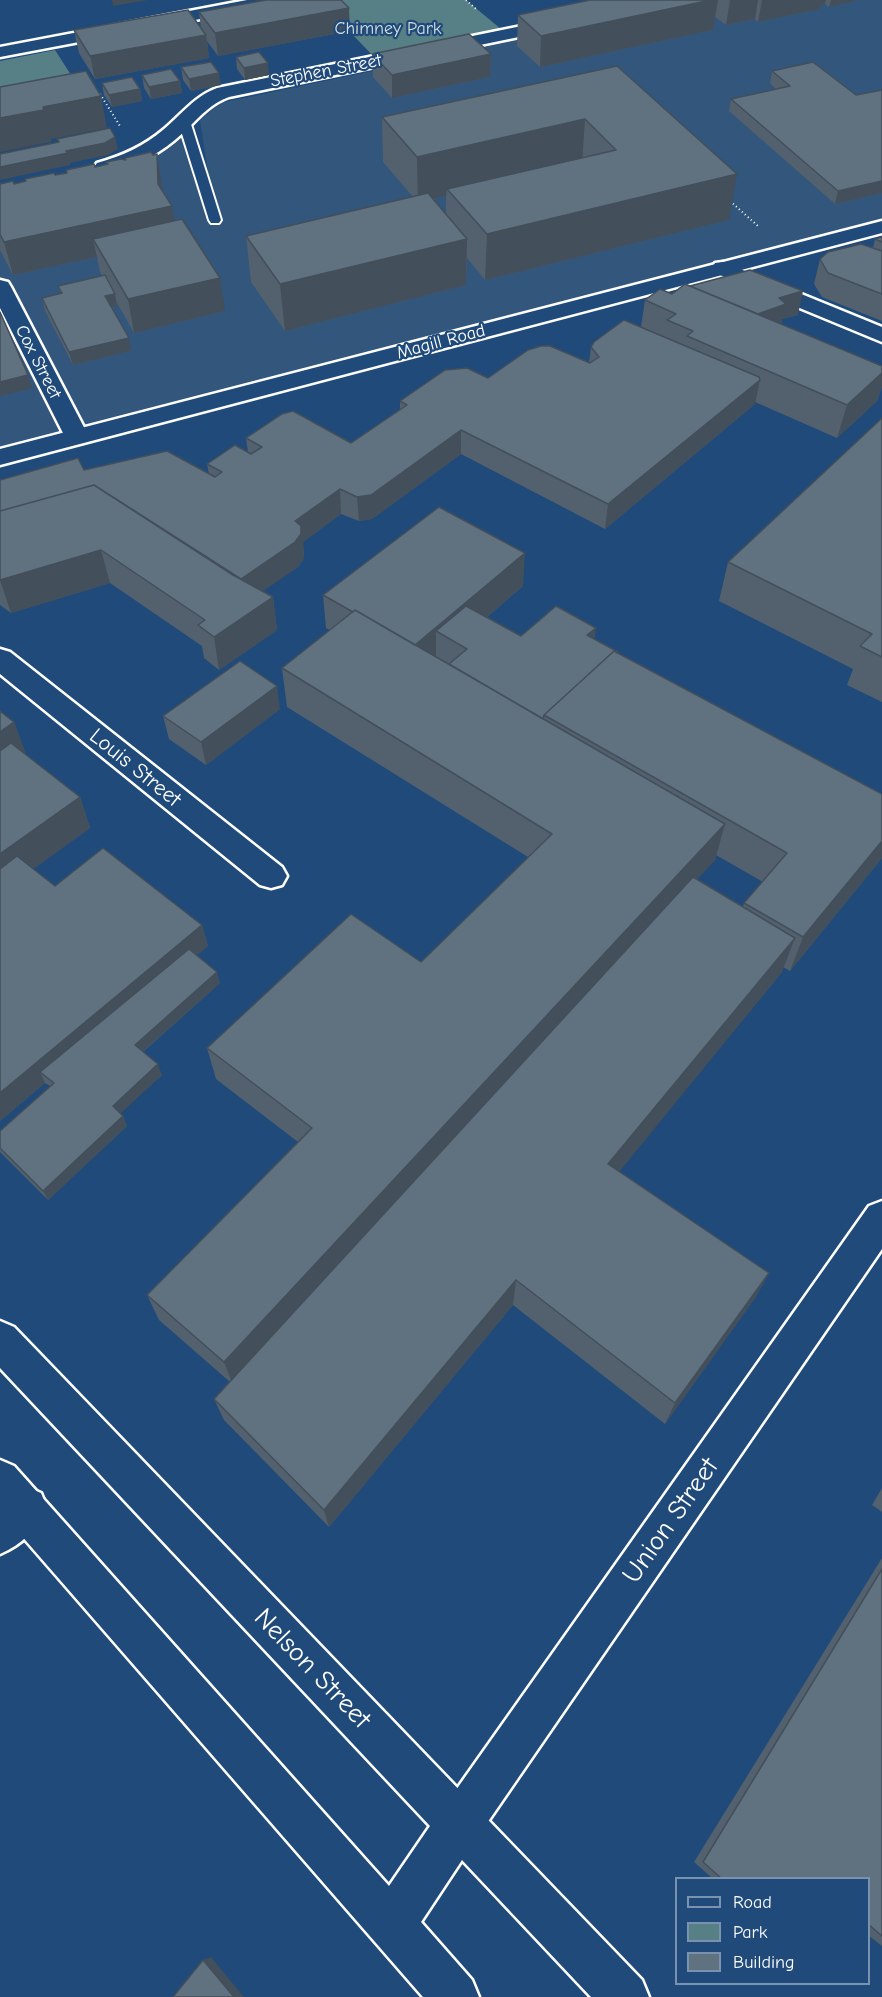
<!DOCTYPE html>
<style>
body{margin:0}
#map{position:relative;width:882px;height:1997px;overflow:hidden;background:#1f4a7a;font-family:"Comic Neue",sans-serif}
canvas{display:block}
.legend{position:absolute;left:675px;top:1877px;width:195px;height:108px;box-sizing:border-box;background:#1f4a7a;border:2px solid #7992af;margin:0;padding:8px 10px;list-style:none;font-size:18px;color:#fff}
.legend li{display:flex;align-items:center;gap:12px;height:30px}
.legend b{width:30px;border:2px solid #7992af}
</style>
<div id="map">
<canvas width="882" height="1997"></canvas>
<ul class="legend">
<li><b style="height:8px;background:#1f4a7a"></b>Road</li>
<li><b style="height:16px;background:#577f86"></b>Park</li>
<li><b style="height:16px;background:#607180"></b>Building</li>
</ul>
</div>
<script>
const c = document.querySelector('canvas').getContext('2d');
c.lineJoin = 'round';
function paint(path, color) {
  c.fillStyle = color;
  c.fill(path, 'evenodd');
}
function strokePath(path, color, width, dash) {
  c.strokeStyle = color;
  c.lineWidth = width;
  c.lineCap = dash ? 'butt' : 'round';
  c.setLineDash(dash || []);
  c.stroke(path);
}
function label(font, color, halo, rows, align = 'center') {
  c.font = font + ' "Comic Neue",sans-serif';
  c.lineWidth = 4.5;
  c.setLineDash([]);
  c.textBaseline = 'middle';
  c.strokeStyle = halo;
  c.fillStyle = color;
  for (const [text, x, y, turn = 0] of rows) {
    c.save();
    c.translate(x, y);
    c.rotate((+turn || 0) * Math.PI / 180);
    c.textAlign = isNaN(turn) ? turn : align;
    if (halo) c.strokeText(text, 0, 0);
    c.fillText(text, 0, 0);
    c.restore();
  }
}
paint(new Path2D(`
 M675 0H882V227L0 457V190L125 162 184 121 213 206 200 120 220 103 406 64 399 56Z`), '#32567c');
paint(new Path2D(`
 M319 0H466L507 34 378 61Z
 M55 50 82 92 0 108V61Z`), '#577f86');
const lane = new Path2D(`
 M184 118 190 121 221 220 219 223H211L209 220 178 121Z`);
const street = new Path2D(`
 M247 0H283L280 4 274 5 0 57V47Z
 M561 18 567 19 570 23 567 27 229 97C212 103 201 115 188 128 170 146 149 160 125 168 115 170 107 174 97 171L94 167 97 163C122 156 143 147 163 130 181 115 195 96 217 88Z
 M723 262 882 327V342L715 273 712 268 715 263Z
 M0 280 8 282 11 287 89 437 86 442 77 444 68 442 65 437 0 308Z
 M0 649 10 652 282 867 287 876 282 885 271 888 260 885 0 674Z
 M882 1201V1249L476 1839 460 1846 444 1839 437 1823 444 1807 869 1206Z
 M26 1487 41 1493 47 1508C38 1529 21 1545 0 1554V1504L11 1493Z`);
const secondary = new Path2D(`
 M882 221V233L0 465V449Z
 M0 1321 14 1327 642 1980 649 1997H591L462 1860 421 1922 472 1980 479 1997H423L0 1511V1460L14 1466 389 1886 430 1826 0 1368Z`);
strokePath(lane, '#fff', 4);
strokePath(street, '#fff', 5);
strokePath(secondary, '#fff', 5);
strokePath(new Path2D(`
 M466 0 476 9
 M100 94 120 126
 M730 201 758 226`), '#fff', 2, [1, 3]);
paint(lane, '#1f4a7a');
paint(street, '#1f4a7a');
paint(secondary, '#1f4a7a');
paint(new Path2D(`
 M590 0H855V1L829 7 825 4 821 5 820 9 758 22 755 19 726 25 715 17 713 30 540 67 517 46 518 15Z
 M199 12 350 31 218 56 207 41 209 58 95 79 79 53 74 30 201 28Z
 M372 54H491L490 77 392 98 373 77Z
 M236 57 269 75 245 80 237 69Z
 M617 66 729 220 485 280 467 258 466 285 285 331 251 282 246 236 413 197 383 162 382 117ZM446 196V215L433 199Z
 M181 67 221 85 191 91 183 80Z
 M772 71 856 95 882 90V193L835 204 729 111 731 99 776 89 770 83Z
 M142 75 180 81 182 93 151 99 144 88Z
 M102 83 140 89 142 101 112 107 104 95Z
 M125 158 162 187V191L174 221 225 311 134 333 116 301 117 306 112 308 131 351 73 365 45 311 42 298 60 293 58 286 102 276 100 272 97 257 13 275 0 250V184H14L26 182 25 179 55 175 66 173V170L95 167 106 165V162L125 160Z
 M882 237V321L822 297 814 284 820 259 873 248 875 239Z
 M690 286 798 315 782 319 781 324 882 366V386L877 401 837 438 755 402V404L605 529 461 454 372 519 359 521 341 514 303 542 304 558 298 567 262 591 273 597 277 630 219 670 204 658 202 646 110 583 11 613 0 605V480L84 470 209 474 207 464 248 452 246 438 351 443 400 410V401L488 378 589 363 591 347 641 327 645 300 672 294Z
 M882 418V702L847 685 853 669 719 601 728 562Z
 M523 586 487 617 521 636 594 639 618 652V654L882 794V858L790 971 783 967 782 972 619 1171 769 1273 755 1298 665 1424 513 1305 329 1527 224 1420 214 1399 230 1382 159 1320 147 1295 298 1142 216 1079 207 1048 421 962 528 857 287 707 282 668 330 630 326 628 323 595ZM716 855 763 882 744 903 743 907 697 879 715 860Z
 M280 709 206 765 169 739 163 716Z
 M14 722 26 755 80 797 90 828 33 869 55 886 202 925 208 946 197 955 220 983 143 1052 162 1075 120 1113 123 1116 127 1126 48 1200 0 1152V1131L50 1086 45 1083 0 1121Z
 M882 1488V1512L872 1505Z
 M882 1558V1946L868 1935V1878H712L694 1862Z`), '#53616e');
paint(new Path2D(`
 M112 0H148L113 6Z
 M711 0H718L713 30 540 67 541 36Z
 M730 0H758L755 19 726 25Z
 M762 0H826L825 4 821 5 820 9 758 22Z
 M831 0H855V1L829 7Z
 M349 8 350 31 218 56 215 33Z
 M206 35 209 58 95 79 90 56Z
 M491 54 490 77 392 98V75Z
 M268 63 269 75 245 80 244 68Z
 M219 73 221 85 191 91 189 79Z
 M180 81 182 93 151 99 149 87Z
 M140 89 142 101 112 107 109 95Z
 M101 96 107 128 51 139V142L0 152V118L43 107Z
 M585 119 582 164 447 189 446 196 418 202 417 157Z
 M115 137 118 149 108 155 70 163V165L0 180V167L66 151Z
 M157 154 162 187 163 208 172 206 177 239H93L97 257 13 275 4 242 158 184Z
 M737 174 729 220 485 280 487 234Z
 M882 181V193L835 204 838 191Z
 M467 239 466 285 285 331 280 284Z
 M220 278 225 311 134 333 128 299Z
 M803 291 798 315 782 319 780 329 750 317 779 298Z
 M115 294 117 306 108 309 105 296Z
 M129 338 131 351 73 365 69 352Z
 M882 373V386L877 401 837 438 847 405Z
 M28 375 32 388 0 396V382Z
 M760 380 755 404 605 529 608 504Z
 M461 430V454L372 519 359 521 357 497Z
 M340 489 341 514 303 542 304 558 298 567 239 608 235 584 295 521Z
 M101 550 110 583 11 613 0 580Z
 M525 553 523 586 456 643 436 631V660L413 647Z
 M273 597 277 630 219 670 214 637Z
 M596 628 592 660 587 635Z
 M277 686 280 709 206 765 201 742Z
 M14 722 28 760 0 779V732Z
 M80 797 90 828 0 893V854Z
 M725 824 715 860 233 1385 224 1362Z
 M882 841V858L790 971 803 937Z
 M202 925 208 946 50 1079 40 1072 45 1083 0 1121V1093Z
 M795 938 782 972 602 1193 608 1164Z
 M217 972 220 983 139 1055 135 1045Z
 M158 1064 162 1075 118 1116 113 1106Z
 M123 1116 127 1126 48 1200 43 1191Z
 M769 1273 755 1298 665 1424 675 1403Z
 M516 1280 513 1305 329 1527 324 1510Z
 M211 1957 244 1997H234L203 1960Z`), '#434f5a');
const building = new Path2D(`
 M266 0H341L349 8 215 33 199 12Z
 M590 0H711L541 36 518 15Z
 M188 10 206 35 90 56 74 30Z
 M469 34 491 54 392 75 372 54Z
 M259 52 268 63 244 68 236 57Z
 M211 62 219 73 189 79 181 67Z
 M813 62 856 95 882 90V181L838 191 731 99 790 86 772 71Z
 M617 66 737 174 487 234 447 189 616 150 585 119 417 157 382 117Z
 M171 69 180 81 149 87 142 75Z
 M86 71 101 96 43 107 44 110 0 118V87Z
 M132 77 140 89 109 95 102 83Z
 M110 128 115 137 105 143 66 151 68 153 0 167V154L59 142 57 139Z
 M151 152 153 155 157 154 158 184 172 206 4 242 0 234V184L13 181 14 184 26 181 25 179 54 173 55 175 67 173 66 170 94 164 95 167 108 164 106 162 121 159 126 160 125 158Z
 M428 193 467 239 280 284 246 236Z
 M182 219 220 278 128 299 93 239Z
 M882 237V242L875 239Z
 M861 244 882 251V294L828 273 820 259 828 252Z
 M750 270 803 291 779 298 786 304 758 314 690 286Z
 M105 275 115 294 105 296 129 338 69 352 42 298 62 293 58 286Z
 M685 284 882 366V373L847 405 687 336 693 331 667 320 676 314 645 300 660 289 672 294Z
 M0 312 28 375 0 382Z
 M624 320 759 377 760 380 608 504 461 430 371 495 357 497 340 489 295 521 301 526V534L295 542 241 579 94 485 0 511V480L78 458 84 470 167 451 215 477 222 472 207 464 235 445 251 454 262 447 246 438 282 414 293 411 351 443 407 405 400 401 445 370 467 368 488 378 528 350 541 346H550L590 363 599 357 591 347 594 342Z
 M882 418V657L860 646 872 634 728 562Z
 M94 485 233 575 273 597 214 637 198 625 205 620 101 550 0 580V511Z
 M439 507 525 553 415 645 355 610 353 612 323 595Z
 M466 606 521 636 556 606 596 628 587 635 618 652 617 653 614 651 544 715 543 719 449 664 467 649 436 631Z
 M355 610 725 824 224 1362 147 1295 312 1128 207 1048 351 914 421 962 552 834 282 668Z
 M614 651 882 794V841L803 937 744 903 787 853 544 715Z
 M240 661 277 686 201 742 163 716Z
 M0 711 14 722 0 732Z
 M11 743 80 797 0 854V751Z
 M103 848 202 925 0 1093V869L17 856 55 886Z
 M693 877 795 938 608 1164 769 1273 675 1403 516 1280 324 1510 214 1399Z
 M189 949 217 972 135 1045 158 1064 113 1106 123 1116 43 1191 0 1148V1131L54 1083 40 1072Z
 M882 1569V1936L868 1924V1878H721L703 1862Z
 M203 1960 234 1997H173Z`);
paint(building, '#607180');
strokePath(building, '#434f5a', 1.5);
label('18px', '#d5dfe1', '#1f4a7a', [
 ["Chimney Park",388,29]
]);
label('18px', '#fff', '#1f4a7a', [
 ["Stephen Street",326,71,-11],
 ["Magill Road",441,342,-15],
 ["Cox Street",38,362,63]
]);
label('22px', '#fff', '#1f4a7a', [
 ["Louis Street",135,768,39]
]);
label('27px', '#fff', '#1f4a7a', [
 ["Union Street",671,1521,-55],
 ["Nelson Street",312,1669,46]
]);
</script>
